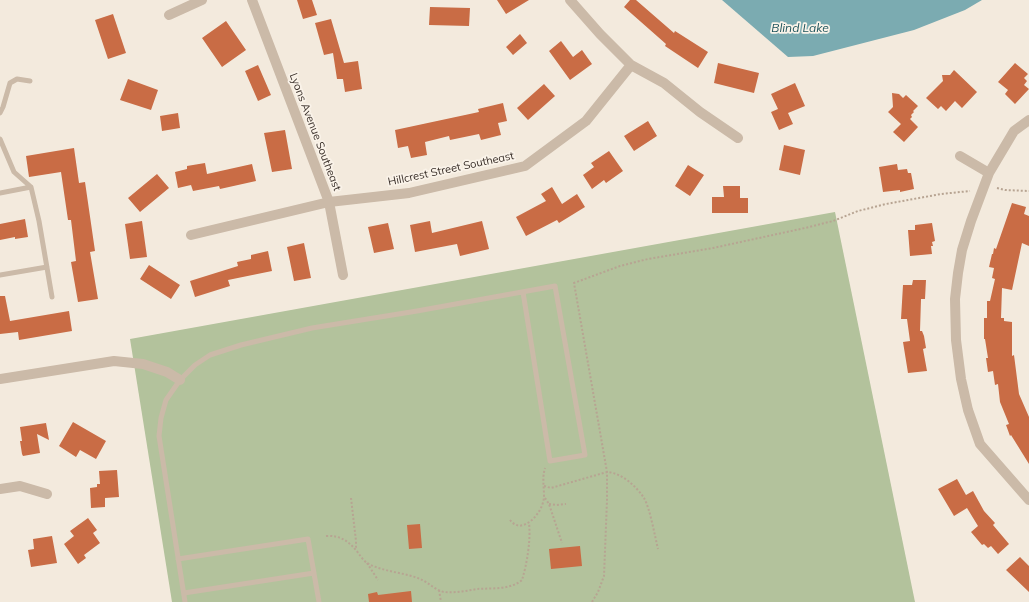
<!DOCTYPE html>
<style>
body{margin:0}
canvas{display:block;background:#f3eadd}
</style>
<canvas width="1029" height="602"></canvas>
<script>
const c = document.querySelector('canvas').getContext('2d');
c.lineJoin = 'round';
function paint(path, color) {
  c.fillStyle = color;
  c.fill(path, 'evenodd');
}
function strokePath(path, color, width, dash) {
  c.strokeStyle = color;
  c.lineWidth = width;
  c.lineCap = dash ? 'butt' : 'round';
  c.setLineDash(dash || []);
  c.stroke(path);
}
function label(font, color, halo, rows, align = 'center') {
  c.font = font + ' Mulish,sans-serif';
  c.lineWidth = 3.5;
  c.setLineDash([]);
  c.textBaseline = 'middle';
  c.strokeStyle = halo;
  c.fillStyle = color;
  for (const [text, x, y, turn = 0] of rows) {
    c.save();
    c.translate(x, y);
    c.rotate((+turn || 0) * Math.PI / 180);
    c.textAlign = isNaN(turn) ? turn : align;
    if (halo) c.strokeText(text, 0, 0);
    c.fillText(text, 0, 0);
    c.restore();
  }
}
paint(new Path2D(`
 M835 212 915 602H172L130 339Z`), '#b3c29c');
paint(new Path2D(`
 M722 0H982L965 10 914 30 813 56 788 57Z`), '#7babb1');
paint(new Path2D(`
 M297 0H312L317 15 303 19Z
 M497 0H529L506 14Z
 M630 0H636L674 33 675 31 708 52 698 68 665 46 666 44 624 7Z
 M430 7 470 8 469 26 429 25Z
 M113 14 126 53 108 59 95 20Z
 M331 19 344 63 358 61 362 89 345 92 343 79H337L333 53 324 55 315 23Z
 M226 21 246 50 222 67 202 38Z
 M520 34 527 43 513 55 506 47Z
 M561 41 573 57 582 50 592 64 570 80 549 51Z
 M718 63 759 73 754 93 714 83Z
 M1015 63 1028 74 1024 78 1027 81 1024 85 1029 89 1015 104 1005 94 1008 90 998 82Z
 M258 65 271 95 258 101 245 71Z
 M954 70 977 92 962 108 955 101 946 111 941 106 938 109 926 98 943 81 942 75H950Z
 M128 79 158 90 151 110 120 100Z
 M795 83 805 106 788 113 793 124 779 130 771 112 778 109 771 94Z
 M544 84 555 96 528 120 517 108Z
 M892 93 899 94 903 98 906 95 918 106 913 111 914 112 911 115 912 117 910 119 918 127 904 142 893 132 901 124 888 112 893 107Z
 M503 103 507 121 498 123 501 135 481 140 479 134 450 140 449 136 425 142 427 155 411 158 408 146 398 148 395 130 479 112 478 109Z
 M178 113 180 128 162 131 160 116Z
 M648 121 657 136 634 151 624 136Z
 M285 130 292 169 272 172 264 133Z
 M784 145 805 150 800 175 779 170Z
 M74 148 79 183 85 182 95 251 90 252 98 299 78 302 71 262 76 261 71 220H68L61 172 29 177 26 156Z
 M609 151 623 171 606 183 604 180 592 189 583 175 594 167 591 163Z
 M205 163 207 174 252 164 256 181 220 189 219 186 193 191 191 185 178 188 175 172 187 169V166Z
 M897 164 898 170 907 169 908 173H911L914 189 900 192V190L883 192 879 167Z
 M688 165 704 175 690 196 675 186Z
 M157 174 169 188 140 212 128 198Z
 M723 186H740V198H748V213H712V197H724Z
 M552 187 562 204 577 194 585 207 559 223 557 220 526 236 516 217 546 201 541 194Z
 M1012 203 1026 207 1024 214 1029 216V246L1022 243 1012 290 1002 288 1001 318H1004V321L1012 322V356L1014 355 1019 394 1029 417V464L1011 435 1010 436 1006 425 1009 424 1000 402 998 384 995 385 993 371 988 372 986 358H988L985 339H984V318H987V301H990L995 279 992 278 994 268 989 267 992 254H993L994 248 996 249Z
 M25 219 28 237 15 239V237L0 240V224Z
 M142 221 147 257 130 259 125 224Z
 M430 221 432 233 482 221 489 249 460 256 457 244 415 252 410 225Z
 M388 223 394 249 374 253 368 227Z
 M932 223 935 241 932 242 933 246H931L932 254 910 256 908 230H915V225Z
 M304 243 311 278 294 281 287 247Z
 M268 251 272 271 228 280 230 286 195 297 190 281 238 266 237 262 251 259V255Z
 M149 265 180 285 171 299 140 279Z
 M913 280H926L925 299H921L920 331H922L924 336 926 348 923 349 927 371 908 373 903 342 910 341 907 319H901L903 285H912Z
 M0 296H5L10 321 69 311 72 331 19 340 18 332 0 334Z
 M73 422 106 441 96 459 80 450 76 457 59 446Z
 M46 423 49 440 37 434 40 453 23 456 22 454 20 441H22L20 427Z
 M117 470 119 497 105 498V507L91 508 90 488 97 487V484H100L99 471Z
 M957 479 966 495 973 491 984 511 995 523 993 525 1009 544 998 554 991 546 988 548 984 544 982 545 971 532 978 526 967 508 954 516 938 489Z
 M88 518 97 530 93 533 100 543 84 555 86 558 78 564 64 544 74 536 70 531Z
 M420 524 422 548 409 549 407 525Z
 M52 536 57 563 31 567 28 550 34 549 33 539Z
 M580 546 582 566 551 569 549 549Z
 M1020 557 1029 566V592L1006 570Z
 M411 591 412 602H369L368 594 377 592 378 595Z`), '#c96c45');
strokePath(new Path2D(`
 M997 188 1005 190 1029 191
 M544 486 551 488 607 472C622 473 636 486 644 498 650 508 655 537 658 549
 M351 498 356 541V547L354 548
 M545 498 549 504 562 543
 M549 504 556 505 566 504
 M510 520C513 524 518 527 523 525 534 522 544 507 544 496 544 486 542 478 545 468
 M326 536C341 535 350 542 359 554 361 557 364 561 367 563 383 572 403 572 420 579 428 582 435 590 444 592 455 593 466 591 477 589 492 588 510 590 522 580 527 564 531 539 529 523
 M367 563 378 580
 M439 590 441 602
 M592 602 598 592 604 576 607 500V472L574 283 620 266 648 259 713 248 805 228 833 221 858 211 886 204 941 194 970 191`), '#b7a492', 2, [2, 2]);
strokePath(new Path2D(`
 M0 113 3 107 10 83 17 79 30 81
 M0 139 14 172 31 187 39 221 52 297
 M0 193 31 187
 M0 275 47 267
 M178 559 308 539 319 602
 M184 593 314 573
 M185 602 159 436 161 418 166 400 180 380 195 365 210 355 241 345 312 328 417 311 555 286 585 455 550 461 523 292`), '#cbbaa8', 5);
strokePath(new Path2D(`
 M252 0 329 202 343 275
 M570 0 600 34 631 65 664 83 700 112 738 138
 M169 15 202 0
 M1029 120 1014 131 989 173 971 221 962 250 958 273 955 299 956 340 961 379 968 410 980 444 1029 500
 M960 156 989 173
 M191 235 329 202 409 193 525 166 586 121 631 65
 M0 379 114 361 143 364 167 372 180 380
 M0 489 20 486 47 494`), '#cbbaa8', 10);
label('11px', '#382e28', '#faf3e9', [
 ["Lyons Avenue Southeast",315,132,69],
 ["Hillcrest Street Southeast",451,169,-12]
]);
label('italic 12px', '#1d535b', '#faf3e9', [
 ["Blind Lake",800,28]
]);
</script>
